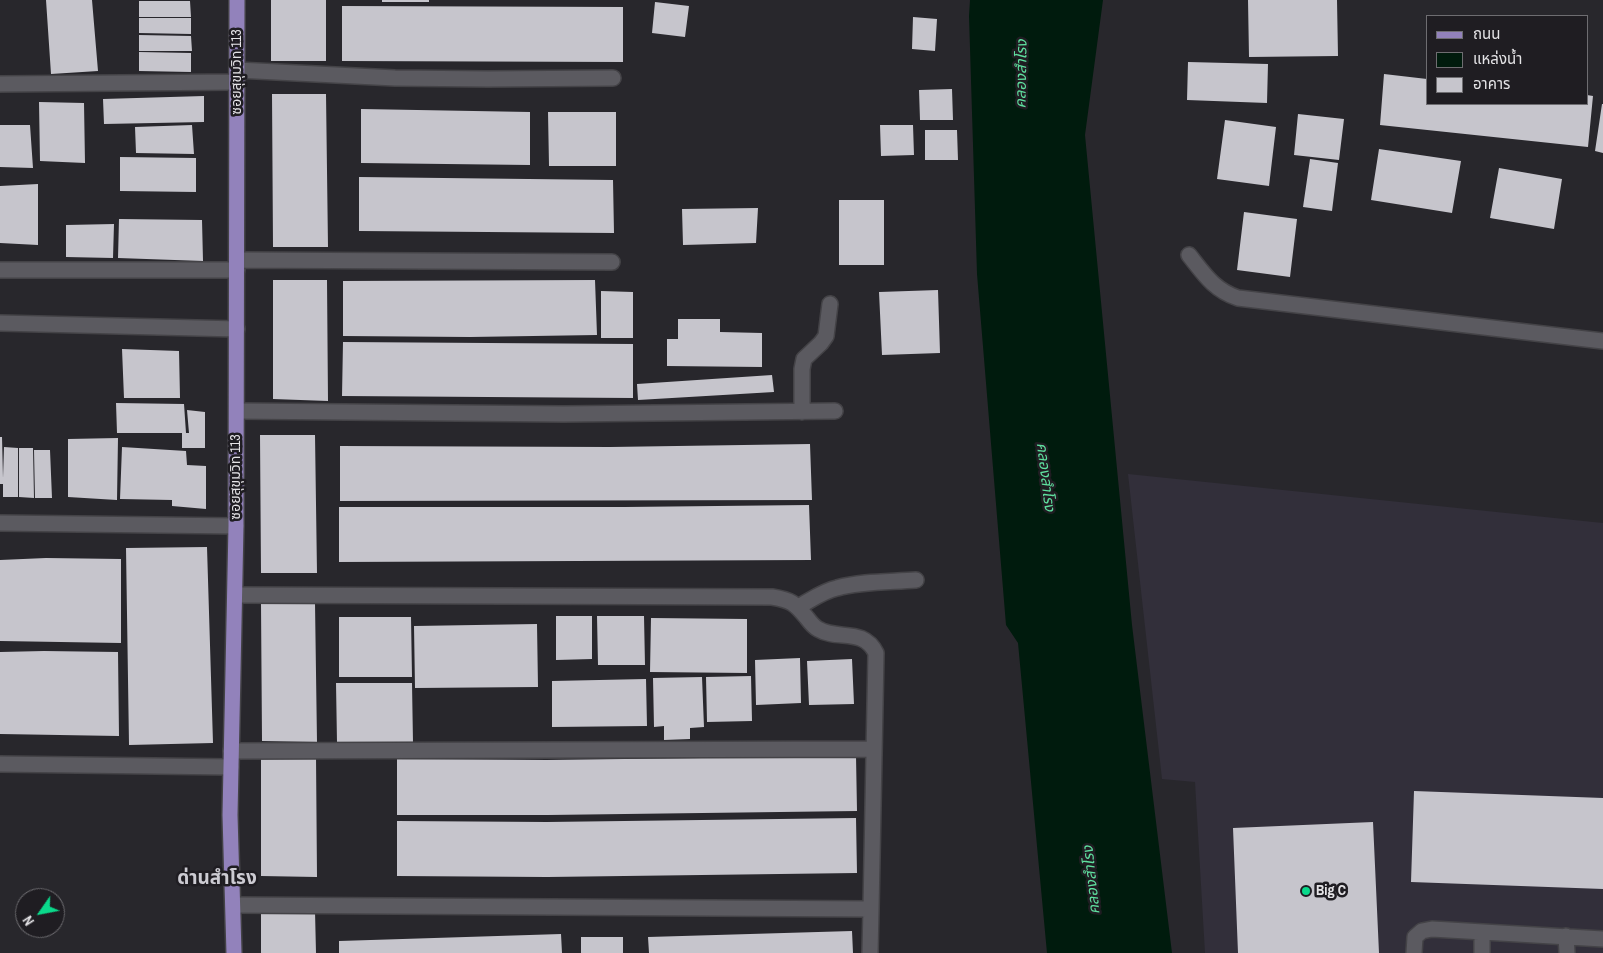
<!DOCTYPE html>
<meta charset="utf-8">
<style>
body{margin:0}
#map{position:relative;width:1603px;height:953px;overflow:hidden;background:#28272c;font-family:"Archivo Narrow","Noto Sans Thai",sans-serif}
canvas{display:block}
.legend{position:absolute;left:1426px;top:15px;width:162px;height:90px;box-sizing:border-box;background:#1f1d22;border:1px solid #6e6d71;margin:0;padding:6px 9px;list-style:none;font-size:15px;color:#e5e4e7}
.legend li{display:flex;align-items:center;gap:10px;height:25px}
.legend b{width:25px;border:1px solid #6e6d71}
.north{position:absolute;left:15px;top:888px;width:50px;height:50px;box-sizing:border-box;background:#1f1d22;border:1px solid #6e6d71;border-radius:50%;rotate:237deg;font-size:14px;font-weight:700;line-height:20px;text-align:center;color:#e5e4e7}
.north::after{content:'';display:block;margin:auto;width:18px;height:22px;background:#0ad98b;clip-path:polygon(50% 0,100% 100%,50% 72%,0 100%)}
</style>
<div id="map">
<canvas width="1603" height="953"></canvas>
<ul class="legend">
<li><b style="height:6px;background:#9282bb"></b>ถนน</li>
<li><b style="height:14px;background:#001b0d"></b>แหล่งน้ำ</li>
<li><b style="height:14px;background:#c6c5cc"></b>อาคาร</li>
</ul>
<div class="north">N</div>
</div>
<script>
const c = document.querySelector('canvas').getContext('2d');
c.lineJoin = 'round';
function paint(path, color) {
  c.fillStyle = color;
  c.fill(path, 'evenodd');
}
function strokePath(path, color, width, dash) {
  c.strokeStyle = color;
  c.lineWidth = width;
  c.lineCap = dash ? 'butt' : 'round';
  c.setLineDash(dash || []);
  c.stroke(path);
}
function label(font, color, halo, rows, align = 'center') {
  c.font = font + ' "Archivo Narrow","Noto Sans Thai",sans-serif';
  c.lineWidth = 5;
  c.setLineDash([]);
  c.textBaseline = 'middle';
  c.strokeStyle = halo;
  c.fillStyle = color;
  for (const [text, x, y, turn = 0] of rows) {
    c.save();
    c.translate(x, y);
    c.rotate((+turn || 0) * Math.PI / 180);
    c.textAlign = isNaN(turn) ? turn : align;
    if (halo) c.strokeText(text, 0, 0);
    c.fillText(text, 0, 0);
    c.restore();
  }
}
paint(new Path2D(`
 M1128 474 1603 523V953H1205L1195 782 1162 779Z`), '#322f3a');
paint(new Path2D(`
 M970 0H1103L1085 135 1132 625 1172 953H1047L1018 643 1006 625 977 274 969 16Z`), '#001b0d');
paint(new Path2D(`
 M46 0H92L98 71 51 74Z
 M271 0H326V61H271Z
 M382 0H429V2H382Z
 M1248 0H1337L1338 56 1249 57Z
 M139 1H190L191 17H139Z
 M655 2 689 6 685 37 652 33Z
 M342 6 623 7V62L342 61Z
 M913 17 937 19 935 51 912 49Z
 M139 18H191V34L139 33Z
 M139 35 191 36 192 51H139Z
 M139 52 191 53V72L139 71Z
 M1188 62 1268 64 1267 103 1187 100Z
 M1384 74 1427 79V104H1587V95L1593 96 1588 147 1380 125Z
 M952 89 953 120H920L919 90Z
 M272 94H326L328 247H273Z
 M204 96V122L104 124 103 99Z
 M39 102 84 103 85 163 40 161Z
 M1602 104H1603V153L1595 151Z
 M361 109 530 112V165L361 163Z
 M548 112H616V166H549Z
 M1298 114 1344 119 1339 160 1294 155Z
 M1225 120 1276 127 1269 186 1217 179Z
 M0 125H30L33 168 0 167Z
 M192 125 194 154 136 153 135 127Z
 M880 125H913L914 155 881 156Z
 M925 130H957L958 160H925Z
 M1379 149 1461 161 1452 213 1371 200Z
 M120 157 196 158V192L120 191Z
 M1310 159 1338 163 1332 211 1303 207Z
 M1499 168 1562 179 1554 229 1490 218Z
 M359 177 613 180 614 233 359 231Z
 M38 184V245L0 243V186Z
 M839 200H884V265H839Z
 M758 208 756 243 683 245 682 209Z
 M1244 212 1297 219 1290 277 1237 270Z
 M119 219 202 220 203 261 118 258Z
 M114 224 113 258 66 257V225Z
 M273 280H327L328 401 273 399Z
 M595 280 597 335 470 337 343 336V281Z
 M938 290 940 353 882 355 879 292Z
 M601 291 633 292V338H601Z
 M678 319H720V332L762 333V367L667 366V339H678Z
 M343 342 633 344V398L342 396Z
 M122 349 179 351 180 398H124Z
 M772 375 774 392 638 400 637 384Z
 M116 403 184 404 186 433H117Z
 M187 410 205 412V448H182V433H189Z
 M260 435H315L317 573H261Z
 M0 437H2L3 478 4 447 18 448V497H3V484H0Z
 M118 438 117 500 68 497V439Z
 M810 444 812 500 340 501V446L610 447Z
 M122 447 186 451 187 465 206 466V509L172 506V500L120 499Z
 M19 448H33L34 498 19 497Z
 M34 450H50L52 498H35Z
 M809 505 811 560 339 562V507H625Z
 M207 547 213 743 129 745 126 548Z
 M46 558 121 559V643L0 641V560Z
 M315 603 317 742 262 741 261 604Z
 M556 616H592V659L556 660Z
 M597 616H644L645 665H598Z
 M339 617H411L412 677H339Z
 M651 618 747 619V673L650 672Z
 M537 624 538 687 415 688 414 626Z
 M44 651 118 652 119 736 0 734V652Z
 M800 658 801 703 756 705 755 660Z
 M852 659 854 704 809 705 807 661Z
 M751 676 752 721 707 722 706 677Z
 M702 677 704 727 690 728V739L664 740V726L654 727 653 678Z
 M646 679 647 726 552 727V681Z
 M336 683H412L413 743H337Z
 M261 756H316L317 877 261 876Z
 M856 756 857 811 548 815H397V759L547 760Z
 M1414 791 1603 798V889L1411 882Z
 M856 818 857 873 547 877 397 876V821L547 822Z
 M1373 822 1379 953H1238L1233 828Z
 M261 911H315L316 953H261Z
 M852 931 853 953H649L648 937Z
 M561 934 562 953H339V941Z
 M581 937H623V953H581Z`), '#c6c5cc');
const minor = new Path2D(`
 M237 70 395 78 488 79 613 78
 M0 84 237 82
 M1189 255C1204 274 1214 290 1238 298L1603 341
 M237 260 612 262
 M0 270H237
 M0 323 237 329
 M237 411 564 414 835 411
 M802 412V369L804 359 821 343 826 336 830 304
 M0 523 236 526
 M235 595 772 597C791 600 795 603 807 618 810 622 814 627 818 629 838 641 863 627 876 653L871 909
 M798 607C811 600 823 591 837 588 862 581 890 582 916 580
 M231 751 874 749
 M0 764 231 767
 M233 905 871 909 870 953
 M1566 936 1567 953
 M1414 953 1415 937 1422 931 1432 929 1603 939
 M1482 953V932`);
const major = new Path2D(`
 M234 953 230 815 236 526 237 0`);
strokePath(minor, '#444347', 18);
strokePath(major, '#444347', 18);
strokePath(minor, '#5b5a60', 15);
strokePath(major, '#9282bb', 15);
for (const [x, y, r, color] of [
 [1306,891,5,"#0ad98b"]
]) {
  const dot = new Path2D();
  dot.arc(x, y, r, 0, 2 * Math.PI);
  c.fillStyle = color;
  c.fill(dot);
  strokePath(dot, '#1f1d22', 2);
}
label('14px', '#e5e4e7', '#1f1d22', [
 ["ซอยสุขุมวิท 113",237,72,-90],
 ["ซอยสุขุมวิท 113",236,477,-90]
]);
label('bold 14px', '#e5e4e7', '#1f1d22', [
 ["Big C",1316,891]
], 'left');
label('italic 15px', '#5fe09f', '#1f1d22', [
 ["คลองสำโรง",1022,74,-89],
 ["คลองสำโรง",1045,477,83],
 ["คลองสำโรง",1092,880,-96]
]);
label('bold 19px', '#cccbd2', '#1f1d22', [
 ["ด่านสำโรง",217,879]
]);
</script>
